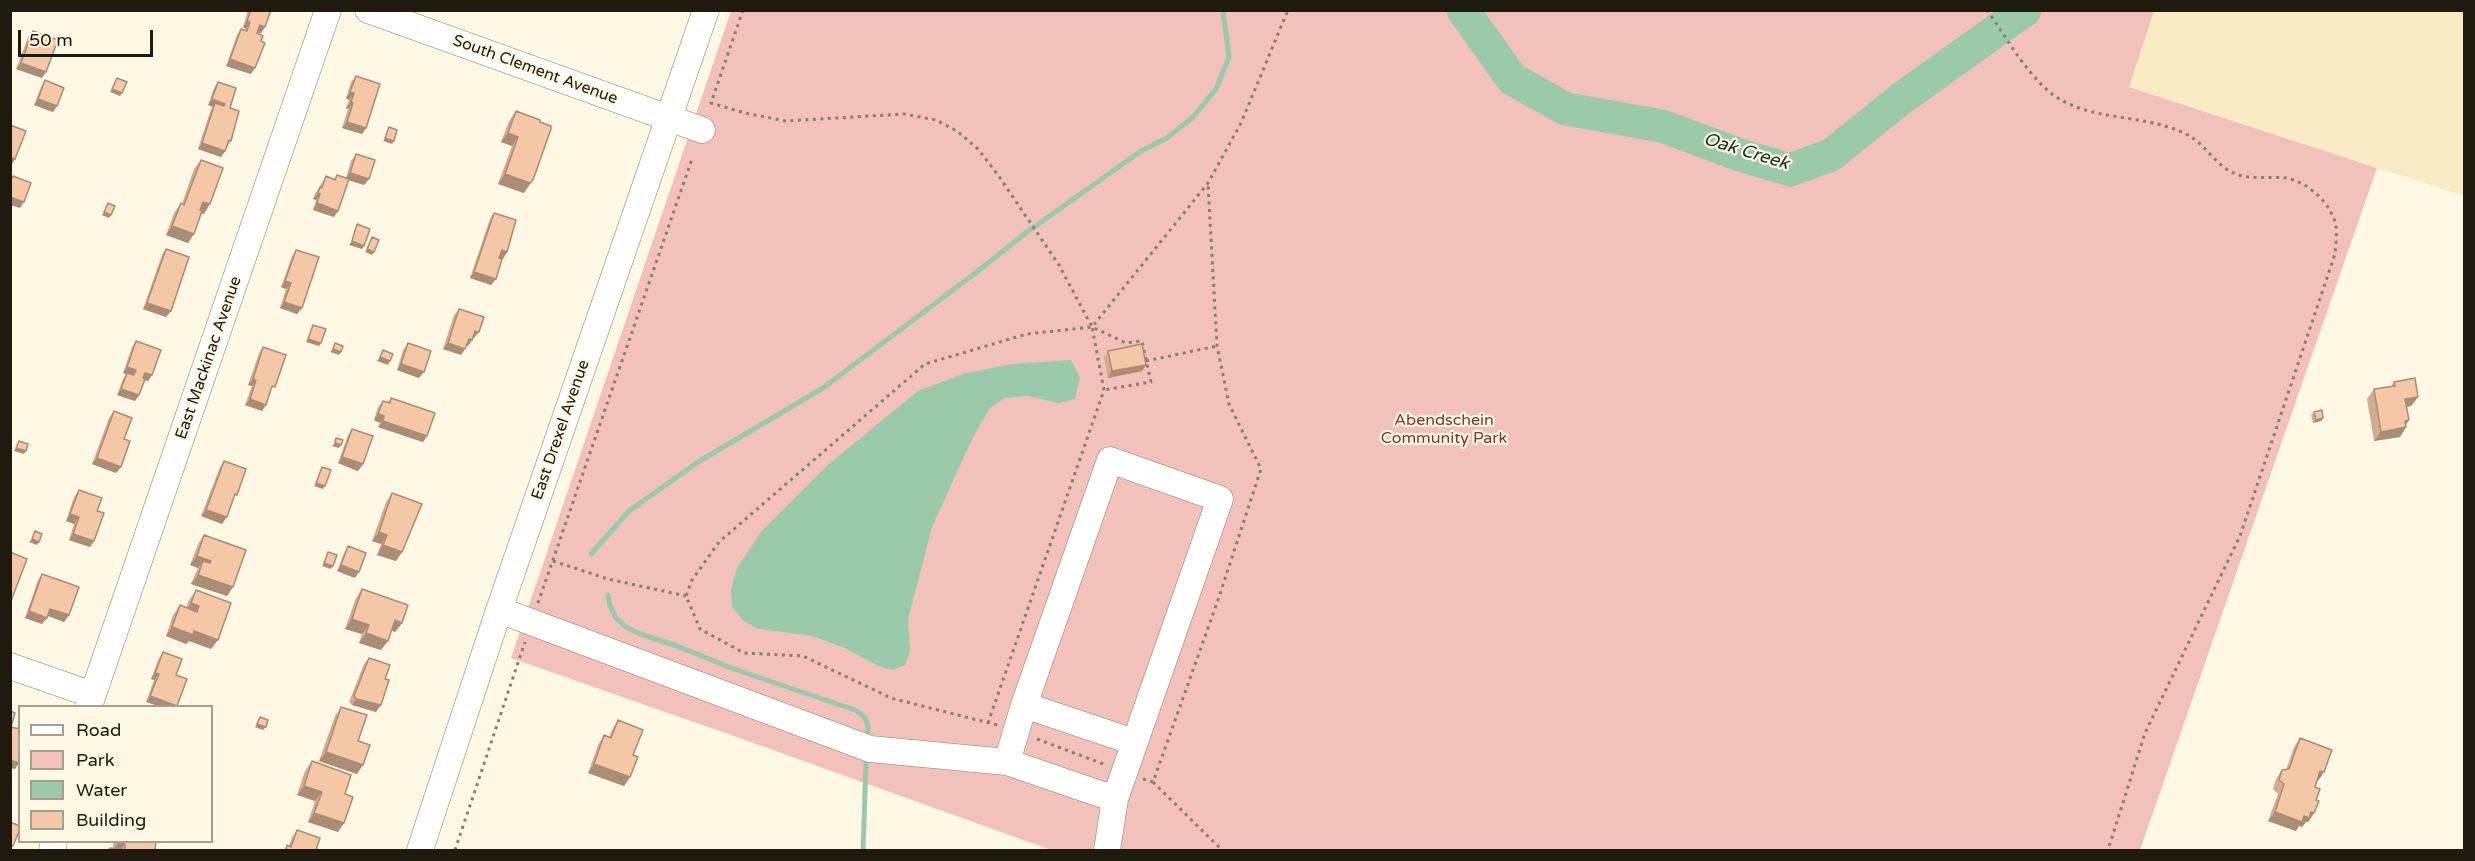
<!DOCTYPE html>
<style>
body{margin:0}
#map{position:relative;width:2475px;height:861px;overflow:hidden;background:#fff8e5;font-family:"Varela Round",sans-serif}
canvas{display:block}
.frame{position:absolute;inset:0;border:12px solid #1e1a0e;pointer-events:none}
.legend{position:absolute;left:18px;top:705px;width:195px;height:138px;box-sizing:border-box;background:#fff8e5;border:2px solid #a59f8f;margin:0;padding:8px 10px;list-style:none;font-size:18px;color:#1e1a0e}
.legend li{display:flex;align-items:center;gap:12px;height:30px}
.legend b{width:30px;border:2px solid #a59f8f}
.scale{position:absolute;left:18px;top:30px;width:135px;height:27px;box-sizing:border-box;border:3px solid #1e1a0e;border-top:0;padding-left:8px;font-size:18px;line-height:21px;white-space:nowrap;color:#1e1a0e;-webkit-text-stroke:4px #fff8e5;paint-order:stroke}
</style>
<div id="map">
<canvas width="2475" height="861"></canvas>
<div class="frame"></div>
<ul class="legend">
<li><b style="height:8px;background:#fff"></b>Road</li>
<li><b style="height:16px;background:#f1c1ba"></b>Park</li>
<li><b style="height:16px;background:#9acaaa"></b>Water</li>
<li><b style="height:16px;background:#f4c8a6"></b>Building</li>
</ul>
<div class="scale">50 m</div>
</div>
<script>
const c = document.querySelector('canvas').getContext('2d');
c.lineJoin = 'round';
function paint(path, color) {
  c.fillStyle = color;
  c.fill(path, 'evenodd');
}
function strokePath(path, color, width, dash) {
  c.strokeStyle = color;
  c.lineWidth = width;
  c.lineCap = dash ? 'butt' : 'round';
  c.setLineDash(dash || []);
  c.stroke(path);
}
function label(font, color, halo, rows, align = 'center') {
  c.font = font + ' "Varela Round",sans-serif';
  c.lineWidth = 4.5;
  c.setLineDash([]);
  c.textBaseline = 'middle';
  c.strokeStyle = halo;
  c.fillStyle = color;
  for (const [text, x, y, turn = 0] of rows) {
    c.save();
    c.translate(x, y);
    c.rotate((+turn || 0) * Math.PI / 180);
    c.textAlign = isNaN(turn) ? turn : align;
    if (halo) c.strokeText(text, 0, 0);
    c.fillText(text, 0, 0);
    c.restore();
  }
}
paint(new Path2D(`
 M2154 11H2464V196L2129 87Z`), '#f9ebc3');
paint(new Path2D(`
 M731 11H2154L2129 87 2377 168 2140 850H1051L748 741 511 658Z`), '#f1c1ba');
paint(new Path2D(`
 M1071 360 1080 378 1075 399 1059 403 1028 396 1004 398 989 409 973 437 932 527 908 619 910 652 905 665 893 670 878 666 845 648 812 636 759 629 742 620 732 606 731 590 737 568 761 532 829 464 918 391 963 374 1012 364Z`), '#9acaaa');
strokePath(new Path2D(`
 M591 554 629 511 698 462 823 388 978 271 1027 232 1141 151 1167 138 1193 117 1216 89 1229 57 1223 10
 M608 595 610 606 616 618 626 627 640 634 677 646 734 669 855 710C865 716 868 720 868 731
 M863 850 866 763`), '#9acaaa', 5);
strokePath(new Path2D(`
 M1463 10 1512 79 1566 109 1662 126 1740 155 1790 170 1831 155 1902 98 2025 10`), '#9acaaa', 33);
const minor = new Path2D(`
 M368 10 702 130
 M499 610 870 749 1007 762 1115 799
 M10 666 93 695
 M89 706 328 10
 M1007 762 1024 705
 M52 850 54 842
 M420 850 499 610 706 10
 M1107 850 1115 799 1220 499 1110 460 1024 705 1134 742`);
strokePath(minor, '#8b8164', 27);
strokePath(new Path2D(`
 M743 10 711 103 745 113 786 121 904 114 936 120 957 131 978 149 998 175 1059 265 1092 327 1208 183 1241 123 1288 10
 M1987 10C2007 38 2032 85 2063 101 2100 121 2148 115 2186 134 2206 144 2215 166 2236 174 2251 180 2270 176 2286 178 2308 182 2332 204 2336 226 2337 235 2336 245 2335 254L2240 536 2145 733 2108 850
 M1146 361 1217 346
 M553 561 608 579 686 596
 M538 603 692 159
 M988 723 1104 390 1092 327
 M997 725 891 698 803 656 744 653 700 629 686 596 692 580 719 542 925 364 1027 334 1092 327 1126 343 1142 341 1151 382 1104 390
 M1037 739 1106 765
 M1143 779 1153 782 1218 600 1261 469 1229 404 1217 346 1208 184
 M1153 782 1222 850
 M455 850 525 642`), '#868071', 3, [3, 4.5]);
strokePath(minor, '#fff', 26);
paint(new Path2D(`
 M248 10H271L261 33 257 32 251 74 226 66 237 35 241 29 245 30 246 29 243 27Z
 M33 31 42 78 16 69 28 37Z
 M356 76 366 128 362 134 342 128 348 109 346 108 349 100 346 98 351 82Z
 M45 80 57 106 53 112 34 105 41 87Z
 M218 82 230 108 231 141 221 157 198 149 211 109 213 107 208 105 214 88Z
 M516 111 524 193 498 184 512 146 501 142 509 121Z
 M356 154 364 185 349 180 334 217 313 210 316 200 313 199 315 194 326 176 334 179 337 175 346 178 351 161Z
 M201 160 204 214 202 213 188 243 166 235 174 213 181 203 182 204 194 169Z
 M494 213 507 252 503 259 499 257 491 285 470 278 490 219Z
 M166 249 171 311 166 317 143 309 162 255Z
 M296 250 302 308 297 314 280 308 286 289 281 287 292 256Z
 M459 309 474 338H473L468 346H466L461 355 443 349 454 315Z
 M136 341 148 381 144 380 139 395 135 401 117 395 123 379 126 374 123 373 132 347Z
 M408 343 419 378 397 370 403 350Z
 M263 347 271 393H270L262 411 245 405 252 386 248 385 259 353Z
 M1108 351 1146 365 1142 371 1108 378 1104 357Z
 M2394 382 2418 397 2411 406 2407 407 2406 427 2400 437 2374 441 2367 399 2374 389 2391 387Z
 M391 398 427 436 423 442 378 427 380 423 374 420 378 407 383 401 388 402Z
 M114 411 124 439 116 473 92 464 109 418Z
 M2314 412 2323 418 2321 421 2313 423 2311 415Z
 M352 429 363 464 358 471 338 463 348 435Z
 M224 461 233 501H232L222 524 201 516 220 467Z
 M79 490 94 541 90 547 69 540 74 524 66 521 74 497Z
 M392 493 402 552 396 561 377 555 381 544 372 541 386 502Z
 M204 535 227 596 191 584 198 568 190 565 198 544Z
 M348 546 355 578 337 571 344 553Z
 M42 574 69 615 64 622 48 616 42 624 25 618 38 580Z
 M362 589 402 623 395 632 391 630 388 641 381 650 359 643 362 634 345 629 356 598Z
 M196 590 211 649 189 641 186 644 166 636 173 615 180 605 186 608 189 600Z
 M163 652 182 659 146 702 154 680 151 679 159 658Z
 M369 658 385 679 376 712 352 705 349 702 364 664Z
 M341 707 358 741 357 774 319 761 335 716Z
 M618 720 633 755 630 777 624 786 588 773 598 745 604 735 609 737 612 730Z
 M2300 738 2318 781H2317L2315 787 2316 800 2314 813 2308 822H2306L2302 827 2299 826 2296 831 2268 821 2278 794 2273 789 2276 779 2282 770H2286L2294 747Z
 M312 761 345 794 344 823 338 832 308 822 315 801 297 795 305 771Z
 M297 830 316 850H284L287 845 289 846 292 837Z
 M113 842H156L155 850H108L110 848H113Z`), '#d2ac8f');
paint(new Path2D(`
 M247 21 250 22 246 29 243 27Z
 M260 25 265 27 261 33 255 32Z
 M230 59 255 68 251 74 226 66Z
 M21 63 46 72 42 78 16 69Z
 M112 89 122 93 120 96 110 92Z
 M350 92 354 93 349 100 346 98Z
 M38 99 57 106 53 112 34 105Z
 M212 99 225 104 221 110 215 103 213 107 208 105Z
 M351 102 353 103 348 109 346 108Z
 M347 122 366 128 362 134 342 128Z
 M508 133 518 137 512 146 501 142Z
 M385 138 394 141 392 144 383 141Z
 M202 143 225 151 221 157 198 149Z
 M10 157 15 159 11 166 10 165Z
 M350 173 369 179 364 185 345 179Z
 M505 174 533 180 524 193 498 184Z
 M318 193 320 194 316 200 313 199Z
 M10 197 24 202 20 208 10 205Z
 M203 202 210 204 204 214 196 211Z
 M317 203 338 211 334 217 313 210Z
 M104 212 111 215 109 218 102 215Z
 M172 226 194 234 188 243 166 235Z
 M352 241 364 246 362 249 349 245Z
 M367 249 374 252 372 255 365 252Z
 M502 250 507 252 503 259 497 257Z
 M474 272 496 279 491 285 470 278Z
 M285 281 291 283 286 289 281 287Z
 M284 302 302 308 297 314 280 308Z
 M147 303 171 311 166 317 143 309Z
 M475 331 479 332 474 338 471 337Z
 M308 339 321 343 319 346 306 342Z
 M469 339 472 340 468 346 464 345Z
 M448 343 465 349 461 355 443 349Z
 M333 349 341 352 339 355 330 352Z
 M380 357 390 361 388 365 377 361Z
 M401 364 424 372 419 378 397 370Z
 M1146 365 1142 371 1108 378 1112 371Z
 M127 367 136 370 132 376 123 373Z
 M145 373 152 375 148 381 140 379Z
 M253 379 256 380 252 386 248 385Z
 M121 389 139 395 135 401 117 395Z
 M2418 397 2411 406 2398 409 2405 399Z
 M250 399 266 405 262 411 245 405Z
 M378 414 384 416 380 423 374 420Z
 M2323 418 2321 421 2313 423 2316 420Z
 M2409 420 2404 428 2406 427 2400 437 2374 441 2381 432 2405 421Z
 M383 421 427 436 423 442 378 427Z
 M335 443 341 445 339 448 332 446Z
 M16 448 26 451 24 454 14 451Z
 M342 457 363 464 358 471 338 463Z
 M97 458 121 467 116 473 92 464Z
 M316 483 325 486 323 489 314 486Z
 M206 510 227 517 222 524 201 516Z
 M70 514 79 517 74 524 66 521Z
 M379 532 387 535 381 544 372 541Z
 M73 534 94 541 90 547 69 540Z
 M32 539 39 542 37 545 29 542Z
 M383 545 402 552 396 561 377 555Z
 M197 556 211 561 204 570 203 561 198 568 190 565Z
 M324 563 333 566 331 569 322 566Z
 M341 565 359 572 355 578 337 571Z
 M198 575 233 587 227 596 191 584Z
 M191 603 199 606 193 616 184 613Z
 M50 609 69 615 64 622 46 615Z
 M29 611 47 618 42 624 25 618Z
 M352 619 369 625 362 634 345 629Z
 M395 620 402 623 395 632 388 629Z
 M172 627 194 631 218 640 211 649 189 641 186 644 166 636Z
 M366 633 388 641 381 650 359 643Z
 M155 673 159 674 154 680 151 679Z
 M150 696 177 706H158L146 702Z
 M356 699 381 705 376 712 352 705Z
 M257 724 266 727 263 730 255 727Z
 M326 752 363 765 357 774 319 761Z
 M10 760 19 763 15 769 10 768Z
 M594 764 630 777 624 786 588 773Z
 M2320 771 2324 772 2318 781 2314 780Z
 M304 786 322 792 315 801 297 795Z
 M2275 812H2311L2314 813 2308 822H2306L2302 827 2299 826 2296 831 2268 821Z
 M314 813 344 823 338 832 308 822Z
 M118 843 125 844 121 850H113Z`), '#ab8c74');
const building = new Path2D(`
 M251 10H271L265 27 260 25 257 33 263 36 261 41 265 43 255 68 230 59 241 29 247 31 250 22 247 21Z
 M33 31 58 40 46 72 21 63Z
 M356 76 380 84 366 128 347 122 353 103 351 102 354 93 350 92Z
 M117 78 127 82 122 93 112 89Z
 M45 80 64 88 57 106 38 99Z
 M218 82 236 88 230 108 239 111 231 141 229 140 225 151 202 143 215 103 224 106 225 104 212 99Z
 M516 111 540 120V122L551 126V129L533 180 530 183 505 174 518 137 508 133Z
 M10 125 26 131 15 159 10 157Z
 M389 127 397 130 394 141 385 138Z
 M356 154 375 160 369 179 350 173Z
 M201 160 223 168 210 204 203 202 200 210 202 211 194 234 172 226 181 203 184 205Z
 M337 175 349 179 338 211 317 203 320 194 318 193 320 187 322 188 326 176 335 180Z
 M13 176 31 183 24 202 10 197V182Z
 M108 203 115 206 111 215 104 212Z
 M494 213 516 220 507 252 502 250 499 258 502 259 496 279 474 272Z
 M357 224 370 229 364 246 352 241Z
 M372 237 379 240 374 252 367 249Z
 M166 249 189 257 171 311 147 303Z
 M296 250 319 257 302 308 284 302 291 283 285 281Z
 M459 309 484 317 479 332 475 331 472 340 469 339 465 349 448 343Z
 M313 325 326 329 321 343 308 339Z
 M136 341 161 350 152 375 145 373 143 378 145 379 139 395 121 389 127 373 134 375 136 370 127 367Z
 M335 343 343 346 341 352 333 349Z
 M408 343 431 351 424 372 401 364Z
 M1142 344 1146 365 1112 371 1108 351Z
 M263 347 286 355 275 387 272 386 266 405 250 399 256 380 253 379Z
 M383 350 393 354 390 361 380 357Z
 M2415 378 2418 397 2405 399 2409 420 2405 421 2406 427 2381 432 2374 389 2395 386 2394 382Z
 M391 398 435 413 427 436 383 421 384 416 378 414 383 401 390 403Z
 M2322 410 2323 418 2316 420 2314 412Z
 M114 411 132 418 124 439 130 441 121 467 97 458Z
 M352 429 373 436 363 464 342 457Z
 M336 438 343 440 341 445 335 443Z
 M19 441 28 444 26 451 16 448Z
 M224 461 246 469 237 495 235 494 227 517 206 510Z
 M322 467 331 470 325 486 316 483Z
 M79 490 102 498 97 511 104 513 94 541 73 534 79 517 70 514Z
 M392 493 422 504 402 552 383 545 387 535 379 532Z
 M35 531 42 534 39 542 32 539Z
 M204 535 246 550 233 587 198 575 203 561 210 563 211 561 197 556Z
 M348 546 366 553 359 572 341 565Z
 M10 552 27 559 11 601H10Z
 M328 552 337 555 333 566 324 563Z
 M42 574 79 587 69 615 50 609 47 618 29 611Z
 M362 589 408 605 402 623 395 620 388 641 366 633 369 625 352 619Z
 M196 590 231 603 218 640 194 631 193 635 172 627 180 605 197 612 199 606 191 603Z
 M163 652 182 659 176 675 187 679 177 706 150 696 159 674 155 673Z
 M369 658 390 665 385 679 389 680 381 705 356 699 354 696Z
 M341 707 367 715 358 741 370 745 363 765 326 752Z
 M10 711 15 713 11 727 20 729 19 763 10 760Z
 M260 717 268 720 266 727 257 724Z
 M618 720 643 730 633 755 638 757 630 777 594 764 604 735 611 738Z
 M2300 738 2332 750 2324 772 2320 771 2315 787 2320 789 2316 800 2319 801 2314 813 2311 812 2309 818 2304 816 2302 822 2275 812 2284 784 2279 780 2282 770 2289 769Z
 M312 761 351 775 345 794 353 797 344 823 314 813 322 792 304 786Z
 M10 822 20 826V829L13 846 10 845Z
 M297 830 320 838 316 850H286L287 845 291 847Z
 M119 842H156L155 850H109L110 848 125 850V844L118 843Z`);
paint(building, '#f4c8a6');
strokePath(building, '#ab8c74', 1.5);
label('16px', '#1e1a0e', '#fff8e5', [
 ["South Clement Avenue",535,70,20],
 ["East Mackinac Avenue",209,358,-71],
 ["East Drexel Avenue",561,430,-71]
]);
label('16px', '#7c3731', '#fff8e5', [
 ["Abendschein",1444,421],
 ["Community Park",1444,439]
]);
label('italic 18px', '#103520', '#fff8e5', [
 ["Oak Creek",1746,152,17]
]);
</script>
